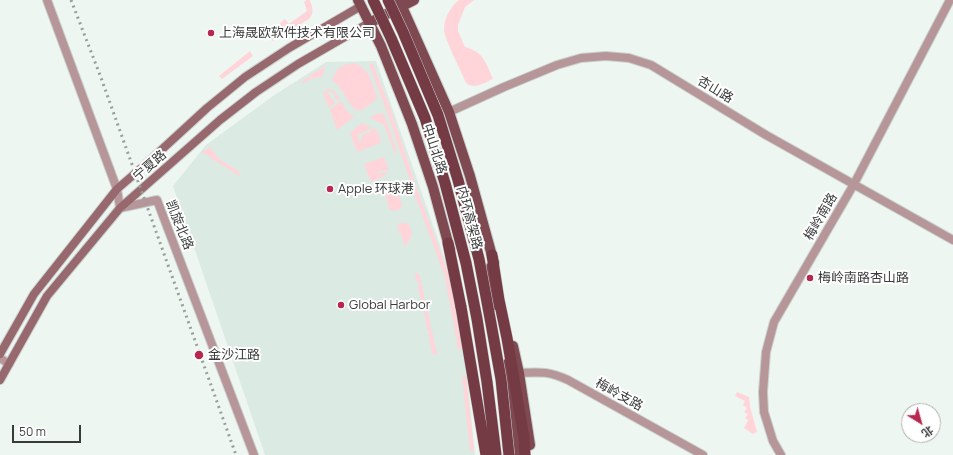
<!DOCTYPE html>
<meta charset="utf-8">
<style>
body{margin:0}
#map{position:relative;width:953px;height:455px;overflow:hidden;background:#eef6f2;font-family:Manrope,"Noto Sans SC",sans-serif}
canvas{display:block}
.north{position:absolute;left:901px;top:403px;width:40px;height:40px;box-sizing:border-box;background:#fff;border:1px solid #afb1b0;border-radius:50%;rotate:143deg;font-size:11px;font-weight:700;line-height:16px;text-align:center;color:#383b39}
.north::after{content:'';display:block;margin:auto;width:14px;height:18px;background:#b7274f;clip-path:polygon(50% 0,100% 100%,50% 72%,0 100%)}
.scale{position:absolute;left:12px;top:425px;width:69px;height:18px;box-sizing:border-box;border:2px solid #383b39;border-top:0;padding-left:5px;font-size:12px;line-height:14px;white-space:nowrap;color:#383b39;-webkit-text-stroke:3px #fff;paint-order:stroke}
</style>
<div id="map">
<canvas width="953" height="455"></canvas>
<div class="north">北</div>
<div class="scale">50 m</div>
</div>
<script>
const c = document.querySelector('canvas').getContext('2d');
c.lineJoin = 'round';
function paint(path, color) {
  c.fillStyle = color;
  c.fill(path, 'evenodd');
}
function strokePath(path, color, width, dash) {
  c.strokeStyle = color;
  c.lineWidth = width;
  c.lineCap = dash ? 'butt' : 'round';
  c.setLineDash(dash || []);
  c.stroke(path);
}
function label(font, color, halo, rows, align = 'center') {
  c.font = font + ' Manrope,"Noto Sans SC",sans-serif';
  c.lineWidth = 4;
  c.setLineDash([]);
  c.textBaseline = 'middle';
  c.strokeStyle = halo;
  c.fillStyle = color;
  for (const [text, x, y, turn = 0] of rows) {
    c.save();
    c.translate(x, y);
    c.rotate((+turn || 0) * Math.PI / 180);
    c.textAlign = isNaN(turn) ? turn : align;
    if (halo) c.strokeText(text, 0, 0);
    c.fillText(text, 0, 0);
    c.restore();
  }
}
paint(new Path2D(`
 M376 61 450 274 467 375 475 455H265L173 186 206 145 273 96 326 62Z`), '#dbeae3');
paint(new Path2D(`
 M306 0H310C312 7 315 13 309 19L272 41 269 35 270 32 271 33 276 27 285 19 289 24 307 11 304 2Z
 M459 0H474L465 7 458 25V31L465 47C484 52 486 63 493 79 484 83 474 90 466 83 462 73 444 38 444 30 444 18 450 7 459 0Z
 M250 51 253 56 222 79 219 76Z
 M353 63C369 67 372 83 377 97L376 100 360 111C346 108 346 88 332 81 337 68 338 66 353 63Z
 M371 63 373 64 391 110 418 192 449 275 462 349 458 350 445 277 414 193 387 112 369 65Z
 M323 67 325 68 322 77 313 78 303 83 302 81Z
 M328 88 334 91 340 99 337 101 331 90 327 93 335 103 329 108 323 93Z
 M341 101 347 111 354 117 337 130 330 110Z
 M378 113 384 114 397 152 395 154 384 125 370 118Z
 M362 123 371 127 369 130 357 135 360 142 362 141 361 136 370 132 373 128 377 130 381 142 378 144 357 152 350 133Z
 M210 147 220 160 237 170 242 178 202 152Z
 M384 157 389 171 384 170 377 172 378 174 384 172 387 173 383 177 371 182 364 164Z
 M394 187 396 188 402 205C401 210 394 212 390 210L384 192 387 189Z
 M401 223H406L409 224 412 235 405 247 400 231 398 232 397 229 399 228 398 224Z
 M415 273H418L420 277 437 354 434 355 432 352 428 333 430 331 427 329 424 310 425 307 422 305 418 287 420 284 417 282Z
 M462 376H466L474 450 470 451Z
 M737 392 749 397 750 407 757 432 753 434 744 428 748 420 745 418 748 414 744 412 747 408 743 405 745 401 735 396Z`), '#ffd5da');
const minor = new Path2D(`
 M449 112 504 87 557 65 581 58 606 56 629 58 651 65 766 135 953 240
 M0 358 9 364
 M781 455 773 441 764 412 763 392 766 352 774 322 854 184 950 0`);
const tertiary = new Path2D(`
 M47 0 117 189 120 208 157 200 254 455
 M519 373C541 372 548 371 568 380L703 455`);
const secondary = new Path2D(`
 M0 354 34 294 117 189 145 165 207 108 245 77 289 48 361 6
 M0 380 47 296 120 208 220 120 256 92 298 64 369 23`);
const primary = new Path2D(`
 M358 0 381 46 412 124 433 187 450 250
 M399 0 449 112 470 176 494 263
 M375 20 414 0
 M491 267 490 282 495 305
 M513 346 519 373 530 445
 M507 364 517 455`);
const trunk = new Path2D(`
 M448 243 461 307
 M492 255 499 300 507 338 524 438 525 455`);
strokePath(minor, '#cad1cd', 10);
strokePath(tertiary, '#cad1cd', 10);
strokePath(secondary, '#cad1cd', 10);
strokePath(primary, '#cad1cd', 12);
strokePath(trunk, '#cad1cd', 12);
strokePath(minor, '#b7969a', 8);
strokePath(tertiary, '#b7969a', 8);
strokePath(secondary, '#97696f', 8);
strokePath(primary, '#7f4951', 10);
strokePath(trunk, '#743b45', 11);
strokePath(new Path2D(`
 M71 0 100 75 236 455`), '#999e9b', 3, [2, 4]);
const trunkBridge = new Path2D(`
 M373 0 391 38 425 118 445 183 466 263 477 319 487 382 496 455
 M388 0 403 32 438 115 458 180 479 259 490 318 501 379 509 455
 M461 307 486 455`);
strokePath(trunkBridge, '#cad1cd', 12, []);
strokePath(trunkBridge, '#743b45', 11);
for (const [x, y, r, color] of [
 [211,33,4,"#b7274f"],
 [330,189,4,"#b7274f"],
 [810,278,4,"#b7274f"],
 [341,305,4,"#b7274f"],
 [199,355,5,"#b7274f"]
]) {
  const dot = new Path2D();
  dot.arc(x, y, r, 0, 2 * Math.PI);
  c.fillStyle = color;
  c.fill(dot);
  strokePath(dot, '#fff', 1.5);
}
label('13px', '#383b39', '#fff', [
 ["上海晟欧软件技术有限公司",219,33],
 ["Apple 环球港",338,189],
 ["梅岭南路杏山路",818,278],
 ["Global Harbor",349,305],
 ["金沙江路",208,355]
], 'left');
label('13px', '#383b39', '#fff', [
 ["杏山路",715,90,31],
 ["中山北路",434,149,72],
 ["宁夏路",150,166,-41],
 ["梅岭南路",821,217,-60],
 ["内环高架路",469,218,75],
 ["凯旋北路",179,225,68],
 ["梅岭支路",619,395,29]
]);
</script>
